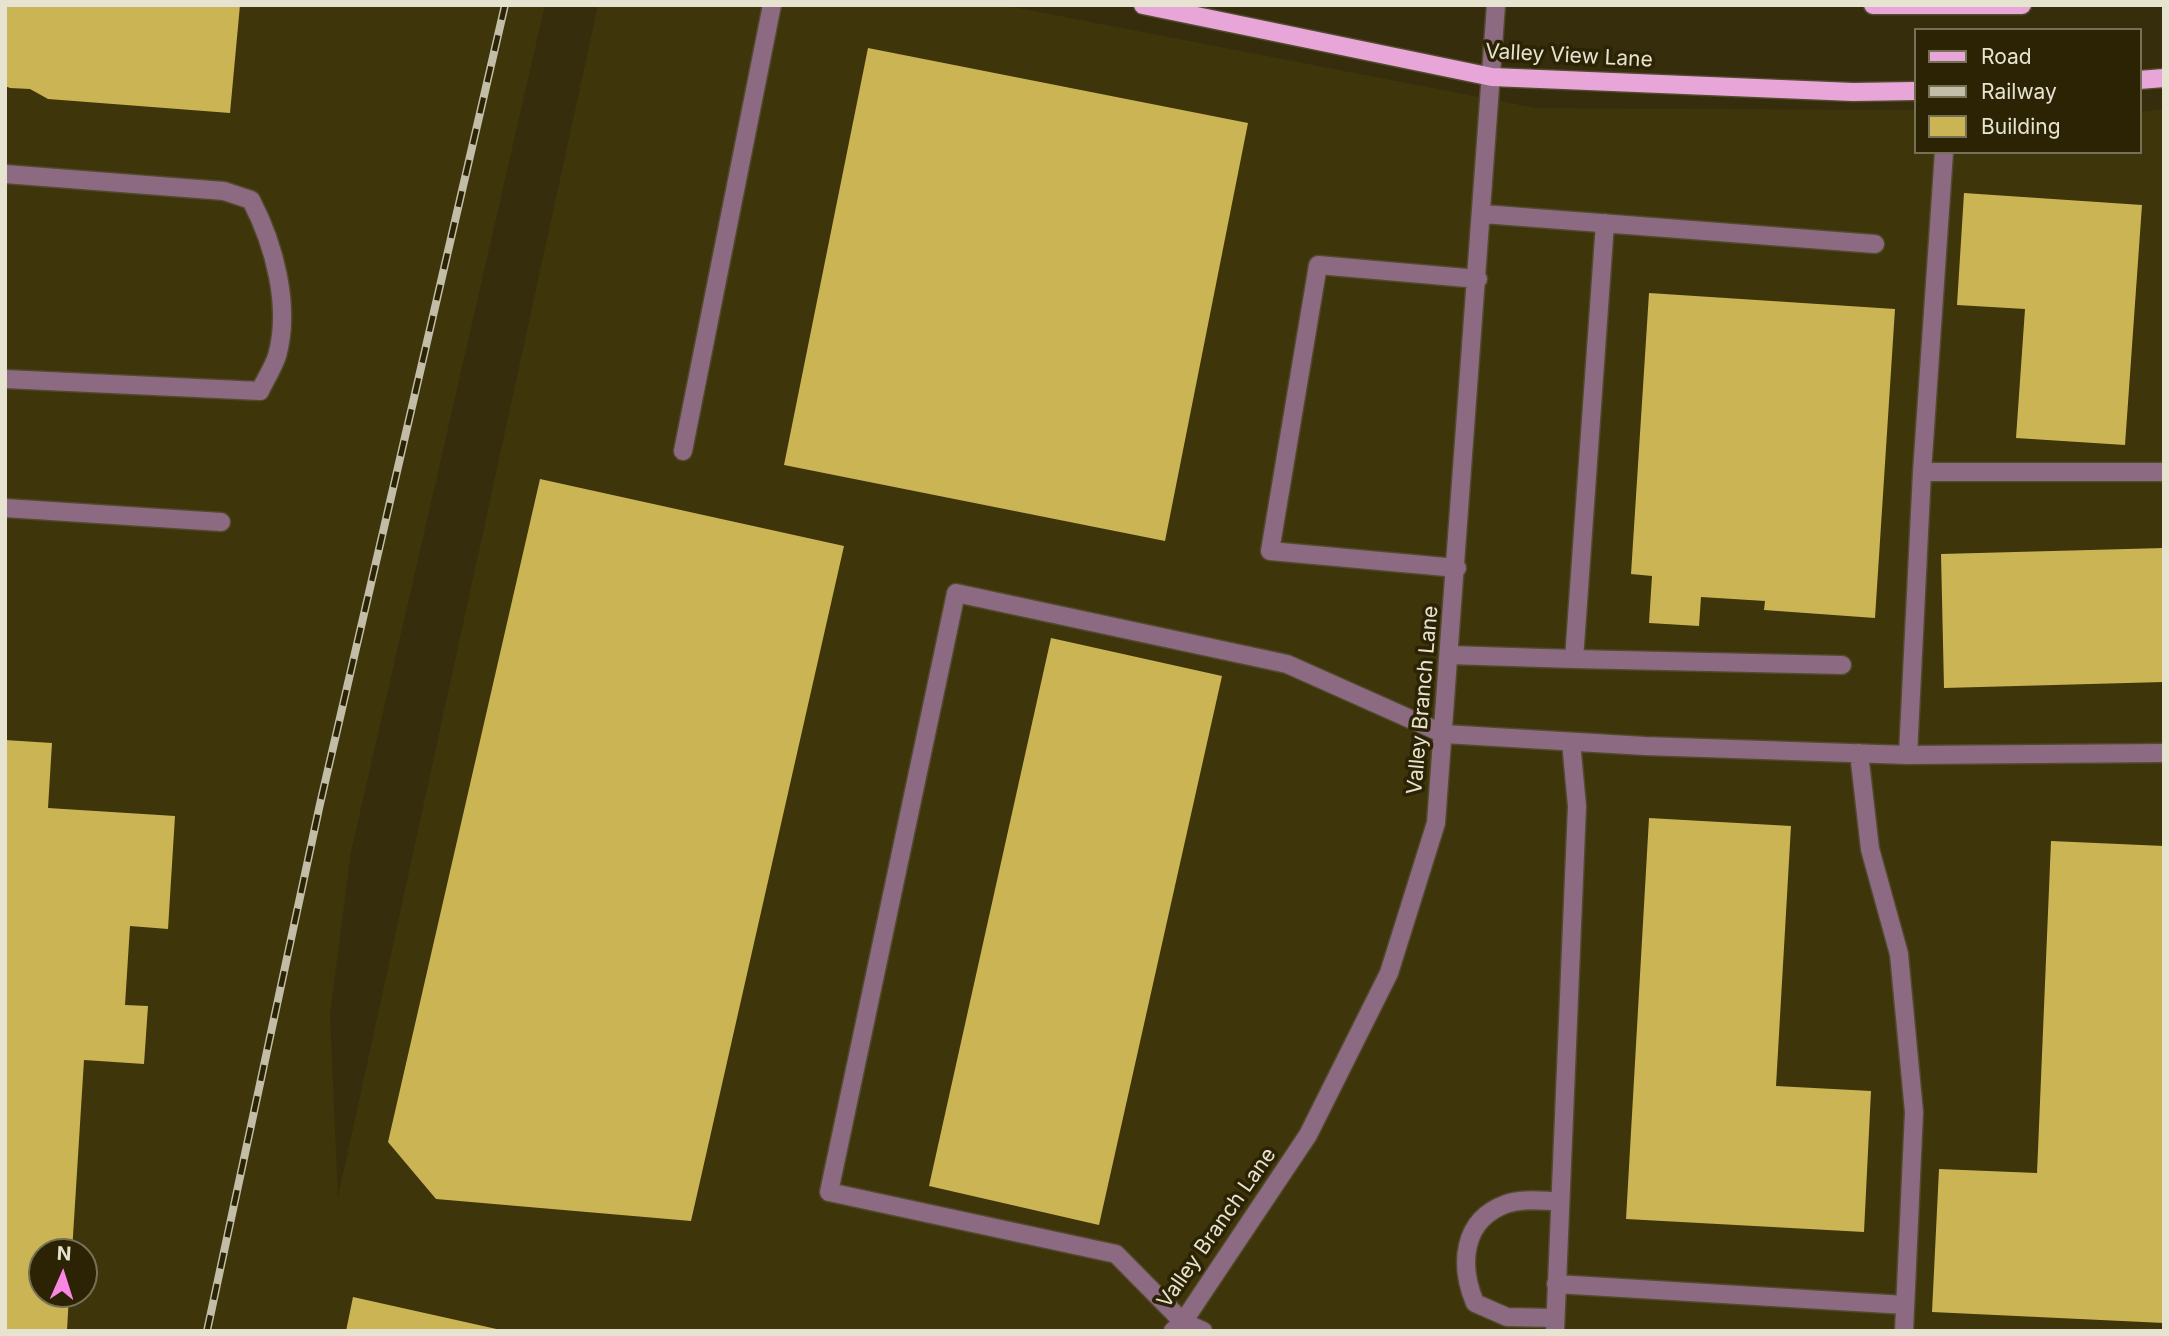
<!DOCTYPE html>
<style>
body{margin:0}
#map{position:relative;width:2169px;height:1336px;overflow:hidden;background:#352d0c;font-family:Inter,sans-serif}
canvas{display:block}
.frame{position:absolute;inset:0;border:7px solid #e7e3d1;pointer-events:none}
.legend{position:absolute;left:1914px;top:28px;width:228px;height:126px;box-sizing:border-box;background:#2b2303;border:2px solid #767055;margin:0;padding:9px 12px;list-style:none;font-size:21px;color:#e7e3d1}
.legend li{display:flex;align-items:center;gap:14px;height:35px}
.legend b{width:35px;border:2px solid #767055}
.north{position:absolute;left:28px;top:1238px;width:70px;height:70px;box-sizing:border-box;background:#2b2303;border:2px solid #767055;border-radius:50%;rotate:3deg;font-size:19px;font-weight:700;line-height:28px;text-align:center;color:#e7e3d1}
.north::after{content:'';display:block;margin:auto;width:24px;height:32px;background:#fc86e4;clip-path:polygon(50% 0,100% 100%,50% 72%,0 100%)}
</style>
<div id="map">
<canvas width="2169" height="1336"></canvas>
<div class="frame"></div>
<ul class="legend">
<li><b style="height:9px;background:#e8a6d8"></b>Road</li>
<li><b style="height:9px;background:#c2bda7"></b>Railway</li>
<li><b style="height:19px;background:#cbb454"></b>Building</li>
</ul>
<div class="north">N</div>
</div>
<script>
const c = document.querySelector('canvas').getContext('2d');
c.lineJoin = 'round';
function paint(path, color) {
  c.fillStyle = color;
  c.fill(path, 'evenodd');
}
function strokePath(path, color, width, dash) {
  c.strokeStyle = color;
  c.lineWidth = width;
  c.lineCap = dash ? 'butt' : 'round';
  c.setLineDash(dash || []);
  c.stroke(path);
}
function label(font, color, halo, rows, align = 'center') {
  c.font = font + ' Inter,sans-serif';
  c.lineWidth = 7;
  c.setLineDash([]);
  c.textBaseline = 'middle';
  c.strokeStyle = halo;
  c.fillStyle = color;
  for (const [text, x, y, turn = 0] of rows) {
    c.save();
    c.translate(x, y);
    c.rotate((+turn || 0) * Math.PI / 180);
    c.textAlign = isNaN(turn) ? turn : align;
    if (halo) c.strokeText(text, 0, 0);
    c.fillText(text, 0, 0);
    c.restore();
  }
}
paint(new Path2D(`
 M5 5H545L351 852 330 1014 338 1197 598 5H1003L1536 108 1915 110V152H2139V112L2164 109V1331H5ZM42 1252H84V1294H42Z`), '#3e350b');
paint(new Path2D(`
 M5 5H240L230 113 48 99 30 89 10 88 5 86Z
 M868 48 1248 123 1165 541 784 465Z
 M1964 193 2142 205 2125 445 2016 438 2025 309 1957 305Z
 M1649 293 1895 309 1875 618 1764 610 1765 601 1701 597 1699 626 1649 623 1652 576 1631 574Z
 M540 479 844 546 691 1221 436 1199 388 1142Z
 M2164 548V682L1944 688 1941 554Z
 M1051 638 1222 676 1099 1225 929 1186Z
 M5 740 52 743 48 808 175 816 168 929 130 926 125 1005 148 1006 144 1064 84 1060 72 1252H42V1294H69L67 1331H5Z
 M1649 818 1791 826 1776 1086 1871 1091 1864 1232 1626 1219Z
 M2051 841 2164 846V1323L1932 1312 1939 1169 2037 1173Z
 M353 1297 501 1330V1331H346Z`), '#cbb454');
const minor = new Path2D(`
 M1944 152 1922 472H2164
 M5 174 224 191 251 200C274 244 291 306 277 356 273 368 265 380 260 391L5 379
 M1483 214 1875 244
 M1605 223 1574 659 1842 665
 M683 451 772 5
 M5 508 221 522
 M1457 568 1270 551 1318 265 1478 279
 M1450 655 1574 659
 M1859 753 1870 849 1899 954 1914 1112 1904 1331
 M1908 755 1922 472
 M1556 1284 1905 1305
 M1555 1318 1507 1317 1475 1303C1459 1265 1462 1220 1506 1204 1522 1198 1543 1201 1560 1201
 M1173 1331 1183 1322 1308 1135 1389 973 1436 823 1496 5
 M1203 1331 1183 1322 1116 1254 829 1192 956 593 1287 664 1444 734 1645 746 1908 755 2164 753
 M1555 1331 1577 806 1571 742`);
const major = new Path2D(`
 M1143 5 1492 77 1853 92 1915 91
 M1873 5H2022
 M2139 80 2164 78`);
strokePath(minor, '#514a2c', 21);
strokePath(major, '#514a2c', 21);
strokePath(minor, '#8b6a82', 18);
strokePath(major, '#e8a6d8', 18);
const rail = new Path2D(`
 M207 1331 320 804 505 5`);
strokePath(rail, '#c2bda7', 8);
strokePath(rail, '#2b2303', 5, [16]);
label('21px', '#e7e3d1', '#2b2303', [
 ["Valley View Lane",1569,56,3],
 ["Valley Branch Lane",1423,700,-85],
 ["Valley Branch Lane",1217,1228,-55]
]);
</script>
